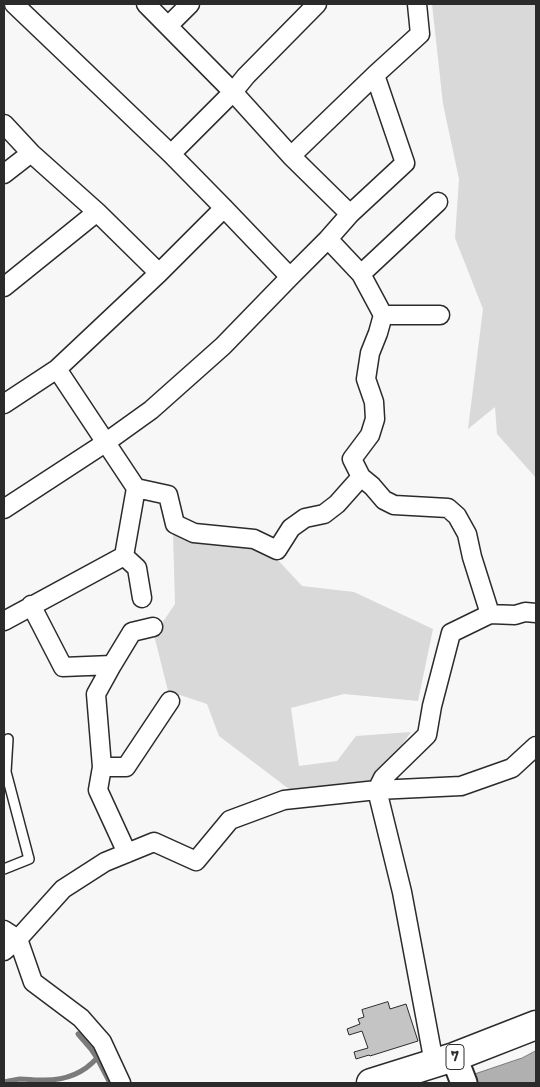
<!DOCTYPE html>
<style>
body{margin:0}
#map{position:relative;width:540px;height:1087px;overflow:hidden;background:#f7f7f7;font-family:Itim,sans-serif}
canvas{display:block}
.frame{position:absolute;inset:0;border:5px solid #2b2b2b;pointer-events:none}
</style>
<div id="map">
<canvas width="540" height="1087"></canvas>
<div class="frame"></div>
</div>
<script>
const c = document.querySelector('canvas').getContext('2d');
c.lineJoin = 'round';
function paint(path, color) {
  c.fillStyle = color;
  c.fill(path, 'evenodd');
}
function strokePath(path, color, width, dash) {
  c.strokeStyle = color;
  c.lineWidth = width;
  c.lineCap = dash ? 'butt' : 'round';
  c.setLineDash(dash || []);
  c.stroke(path);
}
function label(font, color, halo, rows, align = 'center') {
  c.font = font + ' Itim,sans-serif';
  c.lineWidth = 4.5;
  c.setLineDash([]);
  c.textBaseline = 'middle';
  c.strokeStyle = halo;
  c.fillStyle = color;
  for (const [text, x, y, turn = 0] of rows) {
    c.save();
    c.translate(x, y);
    c.rotate((+turn || 0) * Math.PI / 180);
    c.textAlign = isNaN(turn) ? turn : align;
    if (halo) c.strokeText(text, 0, 0);
    c.fillText(text, 0, 0);
    c.restore();
  }
}
paint(new Path2D(`
 M432 4H536V478L497 434 495 407 468 429 483 309 455 238 459 179 443 104Z
 M173 533 247 546 277 559 302 586 354 592 433 629 418 701 344 694 291 708 299 766 337 761 356 736 411 732 373 786 289 789 219 736 207 704 168 691 154 635 175 604Z`), '#d9d9d9');
const water = new Path2D(`
 M536 1051V1083H448L522 1058Z`);
paint(water, '#b0b0b0');
strokePath(water, '#7b7b7b', 1);
strokePath(new Path2D(`
 M78 1034 91 1049 97 1058 110 1083
 M4 1082C9 1081 14 1080 20 1079 26 1079 33 1080 40 1080 62 1081 82 1075 97 1058`), '#7b7b7b', 5);
const building = new Path2D(`
 M388 1002 390 1009 406 1004 418 1041 370 1056 369 1055 356 1059 354 1052 368 1048 362 1031 349 1035 347 1029 360 1024 358 1019 364 1017 362 1010Z`);
paint(building, '#c4c4c4');
strokePath(building, '#2b2b2b', 1);
const lane = new Path2D(`
 M4 869 29 859 6 772 8 739`);
const street = new Path2D(`
 M14 4 171 154 224 208 290 277
 M146 4 233 92 291 156 350 214
 M168 26 190 4
 M4 124 31 153 97 212 159 273
 M171 154 233 92 246 76 317 4
 M291 156 375 75
 M4 174 31 153
 M328 239 361 274 383 315 378 333 370 353 366 379 374 402 375 419 370 435 352 459 361 477 372 486 384 500 394 505 448 508 457 516 467 534 472 557 490 614
 M361 274 438 202
 M4 287 97 212
 M383 315H440
 M4 404 57 369 159 273 224 208
 M136 488 168 495 175 524 194 533 254 539 277 550 291 528 305 518 324 514 337 504 361 477
 M4 509 105 443 151 410 223 346 290 277 328 239 350 214 405 163 375 75 420 34 417 4
 M124 556 137 568 142 598
 M31 605 63 667 112 665
 M4 621 124 556 136 488 57 369
 M102 767 96 694 112 665 132 632 153 627
 M127 853 98 790 102 767H126L170 701
 M4 930 18 939 33 982 81 1018 102 1042 121 1083
 M4 951 18 939 63 889 105 862 154 842 196 861 230 820 284 800 377 790 461 786 512 768 536 746
 M434 1063 402 892 377 790 383 778 427 735 432 706 451 633 490 614 515 615 525 612 536 613`);
const secondary = new Path2D(`
 M454 1057 464 1083`);
const primary = new Path2D(`
 M371 1083 454 1057 536 1025`);
strokePath(lane, '#2b2b2b', 12);
strokePath(street, '#2b2b2b', 21);
strokePath(secondary, '#2b2b2b', 29);
strokePath(primary, '#2b2b2b', 31);
strokePath(lane, '#fff', 9);
strokePath(street, '#fff', 18);
strokePath(secondary, '#fff', 25);
strokePath(primary, '#fff', 28);
for (const [x, y, w] of [
 [455,1057,18]
]) {
  const box = new Path2D();
  box.roundRect(x - w / 2, y - 12.5, w, 25, 4);
  c.fillStyle = '#fff';
  c.fill(box);
  strokePath(box, '#2b2b2b', 1);
}
label('bold 15px', '#2b2b2b', null, [
 ["7",455,1057]
]);
</script>
